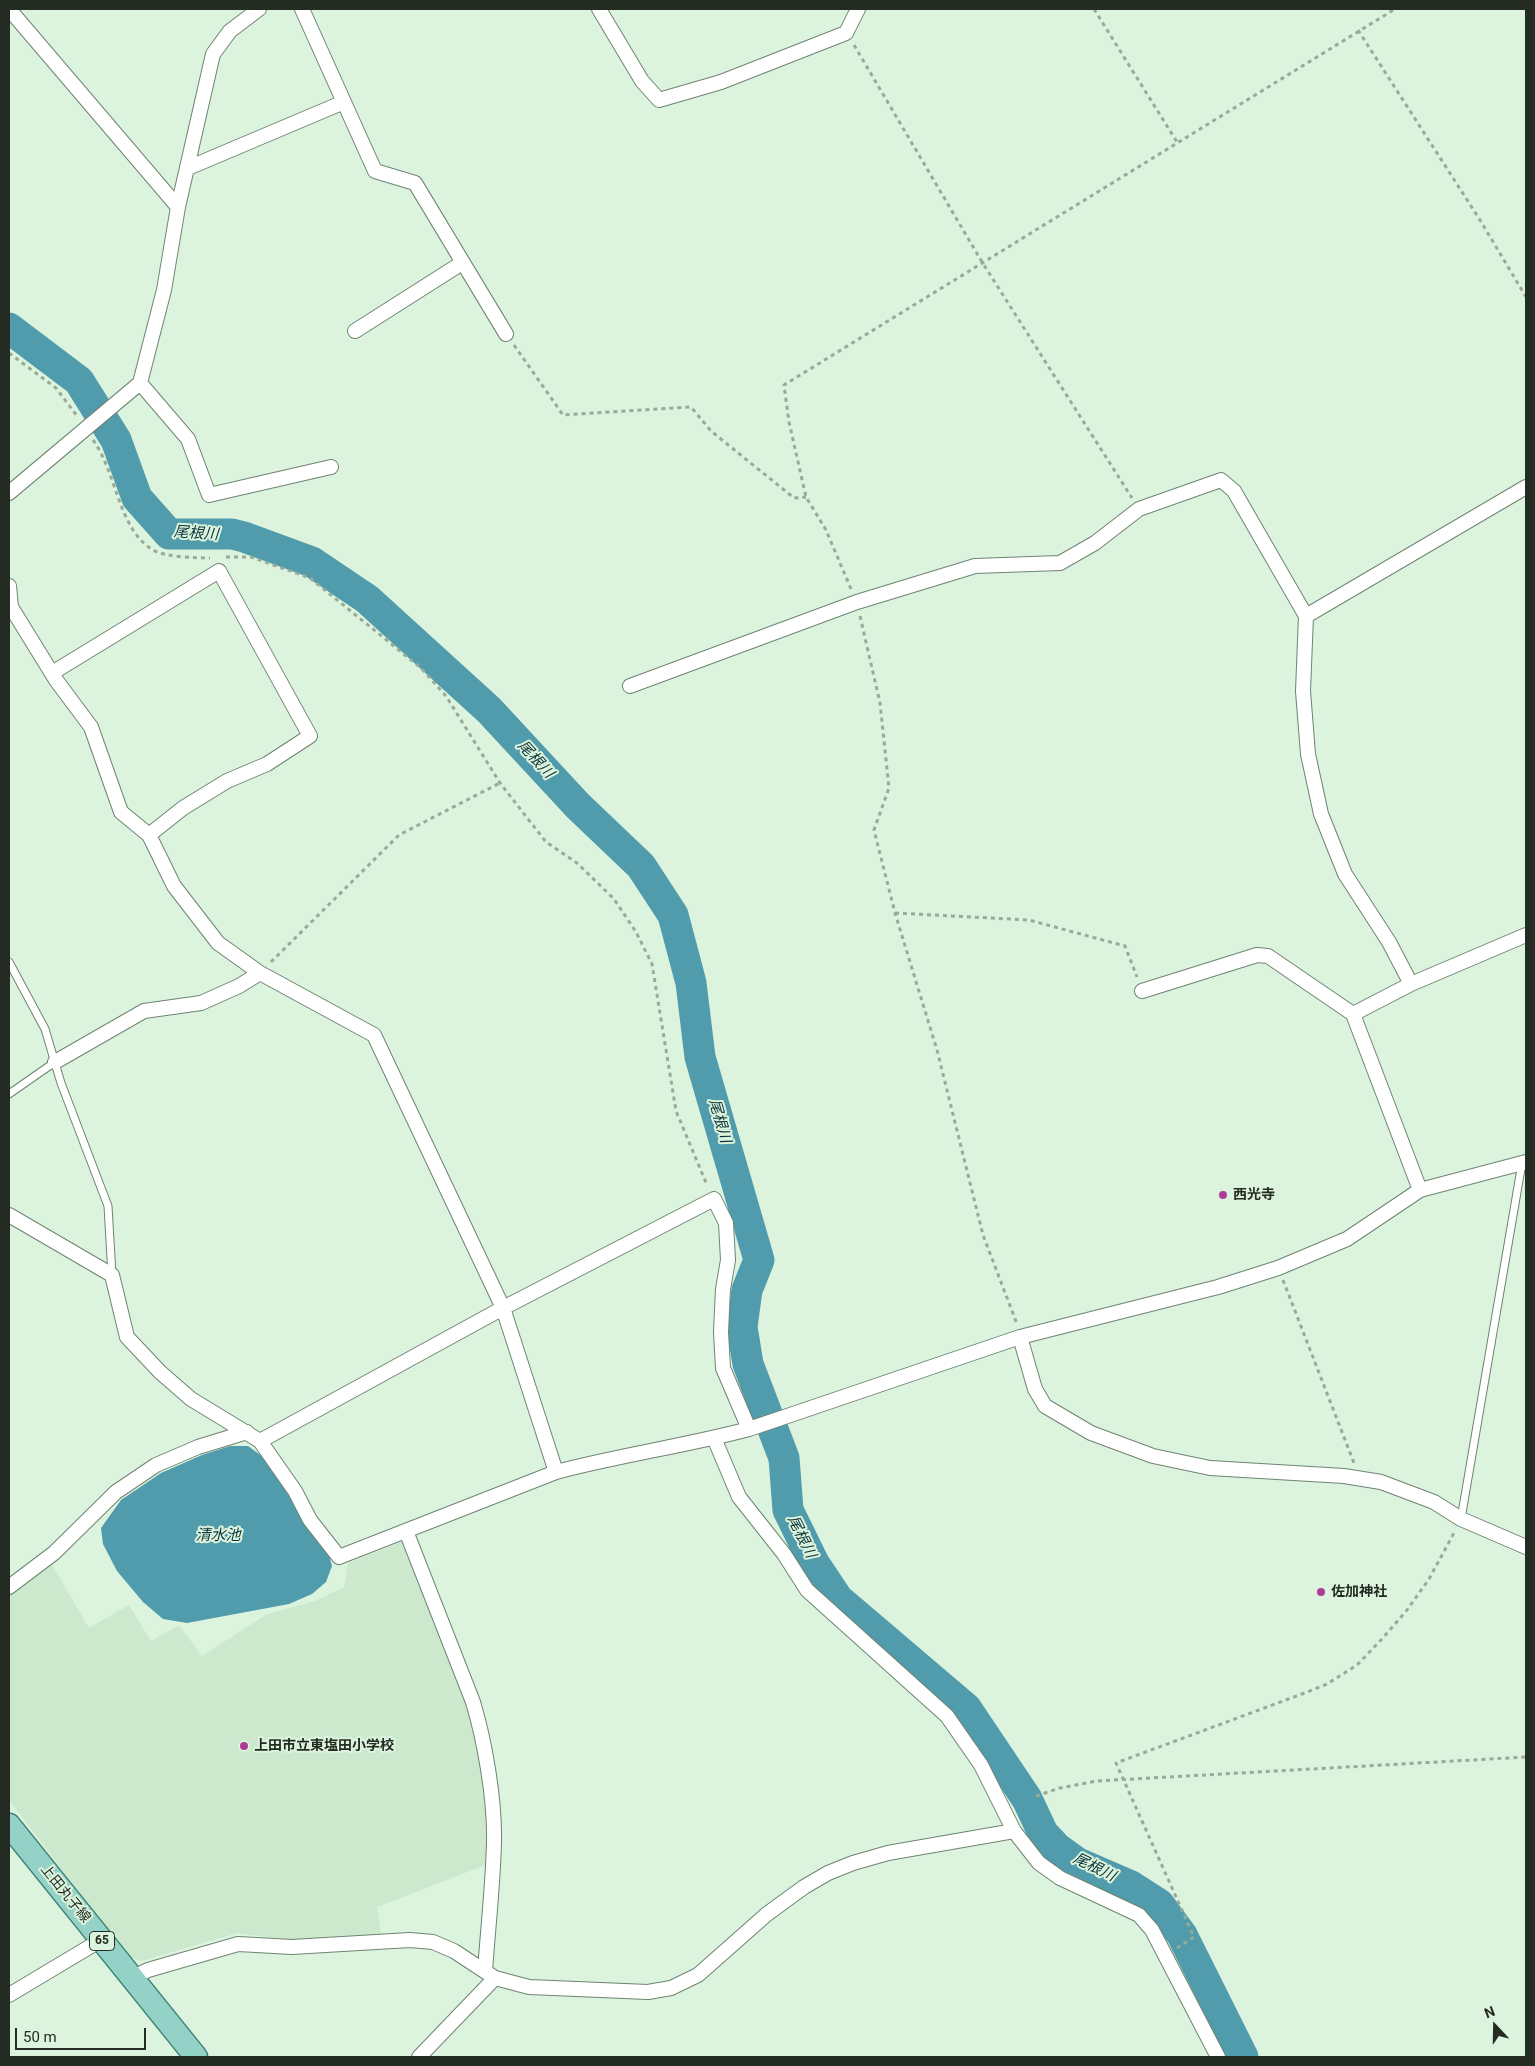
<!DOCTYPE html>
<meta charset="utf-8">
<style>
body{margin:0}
#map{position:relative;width:1535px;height:2066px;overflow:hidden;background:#dcf3dd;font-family:Roboto,sans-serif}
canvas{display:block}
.frame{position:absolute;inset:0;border:10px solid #232b23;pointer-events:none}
.north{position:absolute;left:1470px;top:2001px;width:50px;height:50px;-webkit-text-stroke:4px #dcf3dd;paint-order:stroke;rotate:339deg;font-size:14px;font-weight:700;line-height:20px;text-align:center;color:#232b23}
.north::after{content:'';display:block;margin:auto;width:18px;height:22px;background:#232b23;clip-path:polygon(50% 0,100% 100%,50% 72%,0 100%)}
.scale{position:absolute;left:15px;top:2028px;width:131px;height:22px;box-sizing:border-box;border:2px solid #232b23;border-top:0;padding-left:6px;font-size:15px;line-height:18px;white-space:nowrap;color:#232b23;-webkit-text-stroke:4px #dcf3dd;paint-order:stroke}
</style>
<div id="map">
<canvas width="1535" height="2066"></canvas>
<div class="frame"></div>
<div class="north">N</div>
<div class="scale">50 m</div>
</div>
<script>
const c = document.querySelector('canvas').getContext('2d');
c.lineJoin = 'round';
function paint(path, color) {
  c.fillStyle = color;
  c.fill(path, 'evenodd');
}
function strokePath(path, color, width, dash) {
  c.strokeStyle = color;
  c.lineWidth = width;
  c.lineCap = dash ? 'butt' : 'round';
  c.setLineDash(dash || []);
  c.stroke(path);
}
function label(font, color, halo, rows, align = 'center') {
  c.font = font + ' Roboto,"Noto Sans JP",sans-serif';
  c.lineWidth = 4;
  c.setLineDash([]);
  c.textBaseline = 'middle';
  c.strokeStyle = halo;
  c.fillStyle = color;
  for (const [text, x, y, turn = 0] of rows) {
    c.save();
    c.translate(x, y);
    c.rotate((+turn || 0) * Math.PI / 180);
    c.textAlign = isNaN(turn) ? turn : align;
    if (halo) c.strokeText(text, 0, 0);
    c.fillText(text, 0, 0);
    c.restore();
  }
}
paint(new Path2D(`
 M404 1541 469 1704 483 1765 488 1864 377 1907 381 1934 294 1941 238 1933 141 1961 128 1956 9 1800V1595L52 1565 89 1628 129 1605 151 1641 179 1625 202 1656 267 1614 315 1601 344 1587 348 1563Z`), '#cce9ce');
paint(new Path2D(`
 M230 1446H248L263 1457 329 1555 332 1566 326 1582 312 1594 289 1604 187 1623 163 1619 143 1602 117 1571 103 1544 101 1528 121 1500 161 1473 202 1455Z`), '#509bac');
strokePath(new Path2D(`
 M9 328 79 381 116 440 137 498 169 534H232L244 537 312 562 367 599 489 710 578 806 641 866 673 915 691 983 700 1057 759 1260 747 1290 742 1327 748 1364 784 1458 788 1510 814 1563 838 1599 966 1708 1027 1799 1043 1833 1057 1848 1078 1863 1131 1886 1159 1904 1182 1935 1243 2057`), '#509bac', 31);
const service = new Path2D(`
 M9 962 45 1029 61 1083 108 1206 112 1275
 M9 1094 55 1062
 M1461 1519 1522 1163`);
const minor = new Path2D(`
 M9 9 178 207
 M302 9 375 171 415 183 506 334
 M599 9 642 81 659 100 721 82 846 33 858 9
 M188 168 344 102
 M355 331 462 263
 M140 383 188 439 209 495 331 467
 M9 493 140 383 164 290 178 207 213 54 230 31 259 9
 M9 586 11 607 56 680 91 727 121 812 149 835 174 886 218 943 260 973 374 1035 503 1308 556 1472
 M1306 616 1526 487
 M52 673 219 571 310 736 267 764 227 781 183 808 149 835
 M630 686 857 602 975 566 1060 563 1095 543 1139 509 1221 480 1234 491 1306 616 1303 691 1308 754 1321 814 1345 874 1389 942 1411 984
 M1142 991 1257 955 1268 956 1353 1014
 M55 1062 144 1011 201 1003 239 986 260 973
 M1420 1190 1353 1014 1411 984 1526 935
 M9 1215 112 1275 127 1337 160 1372 191 1399 260 1441 295 1491 310 1520 339 1557 556 1472C620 1455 685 1446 749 1429L1020 1337 1218 1287 1278 1268 1347 1239 1420 1190 1526 1162
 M1020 1337 1035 1389 1045 1406 1091 1433 1153 1456 1210 1468 1344 1476 1381 1482 1434 1502 1461 1519 1526 1547
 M714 1438 739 1497 784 1554 807 1590 947 1716 981 1765 1014 1831 1039 1863 1060 1878 1139 1915 1152 1930 1218 2057
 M260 1441 503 1308 714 1199 726 1223 728 1260 723 1289 721 1332 723 1368 749 1429
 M406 1531 473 1702C485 1742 495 1800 494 1842 493 1885 488 1928 485 1971
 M9 1587 54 1553 116 1492 156 1465 198 1447 247 1432
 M132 1978 148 1970 238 1944 292 1947 410 1940 433 1942 454 1951 495 1978 529 1987 648 1992 671 1988 698 1975 767 1914 804 1887 828 1873 853 1863 888 1853 1014 1831
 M9 1995 101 1940
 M419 2057 495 1978`);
const primary = new Path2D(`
 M9 1825 196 2057`);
strokePath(service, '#6f8471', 9);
strokePath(minor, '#6f8471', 16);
strokePath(primary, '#3e8376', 25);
strokePath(new Path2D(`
 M1094 9 1177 142
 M1358 30 1480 220 1526 297
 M854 45 982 262 1132 498
 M514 345 563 415 691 407 711 431 794 498 806 497
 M9 353 56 388 77 416
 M93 440C117 473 118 529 153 550 164 557 197 558 210 558
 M226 557H251L310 578 421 668 446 696 500 783 546 842 577 863 614 899 636 932 652 964 676 1111 707 1185
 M851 589 826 530 806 497 789 422 784 385 1395 9
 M860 616 880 703 889 788 874 830 895 913 937 1050 983 1235 1017 1324
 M895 913 1029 920 1125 946 1137 977
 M271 962 399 835 500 783
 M1283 1280 1354 1463
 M1036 1796 1060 1788 1097 1781 1526 1757
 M1177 1948 1194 1937 1116 1763 1302 1694 1327 1684 1357 1665 1382 1639 1407 1610 1429 1579 1455 1531`), '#9a9', 3, [4, 4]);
strokePath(service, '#fff', 7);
strokePath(minor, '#fff', 14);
strokePath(primary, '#94d1c7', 22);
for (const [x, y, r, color] of [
 [1223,1195,5,"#af3d97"],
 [1321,1592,5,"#af3d97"],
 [244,1746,5,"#af3d97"]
]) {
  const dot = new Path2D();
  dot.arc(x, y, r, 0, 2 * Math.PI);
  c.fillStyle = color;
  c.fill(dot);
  strokePath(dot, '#dcf3dd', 2);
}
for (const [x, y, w] of [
 [102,1941,25]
]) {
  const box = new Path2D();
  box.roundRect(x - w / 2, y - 9.5, w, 19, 4);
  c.fillStyle = '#dcf3dd';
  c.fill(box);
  strokePath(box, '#232b23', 1);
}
label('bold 12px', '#232b23', null, [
 ["65",102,1941]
]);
label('bold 14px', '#232b23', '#dcf3dd', [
 ["西光寺",1233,1195],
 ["佐加神社",1331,1592],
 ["上田市立東塩田小学校",254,1746]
], 'left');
label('14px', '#232b23', '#dcf3dd', [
 ["上田丸子線",65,1894,51]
]);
label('italic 15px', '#0c323a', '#dcf3dd', [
 ["尾根川",196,534,4],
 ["尾根川",535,760,47],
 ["尾根川",719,1121,74],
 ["清水池",218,1536],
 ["尾根川",801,1537,64],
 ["尾根川",1094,1868,26]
]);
</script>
